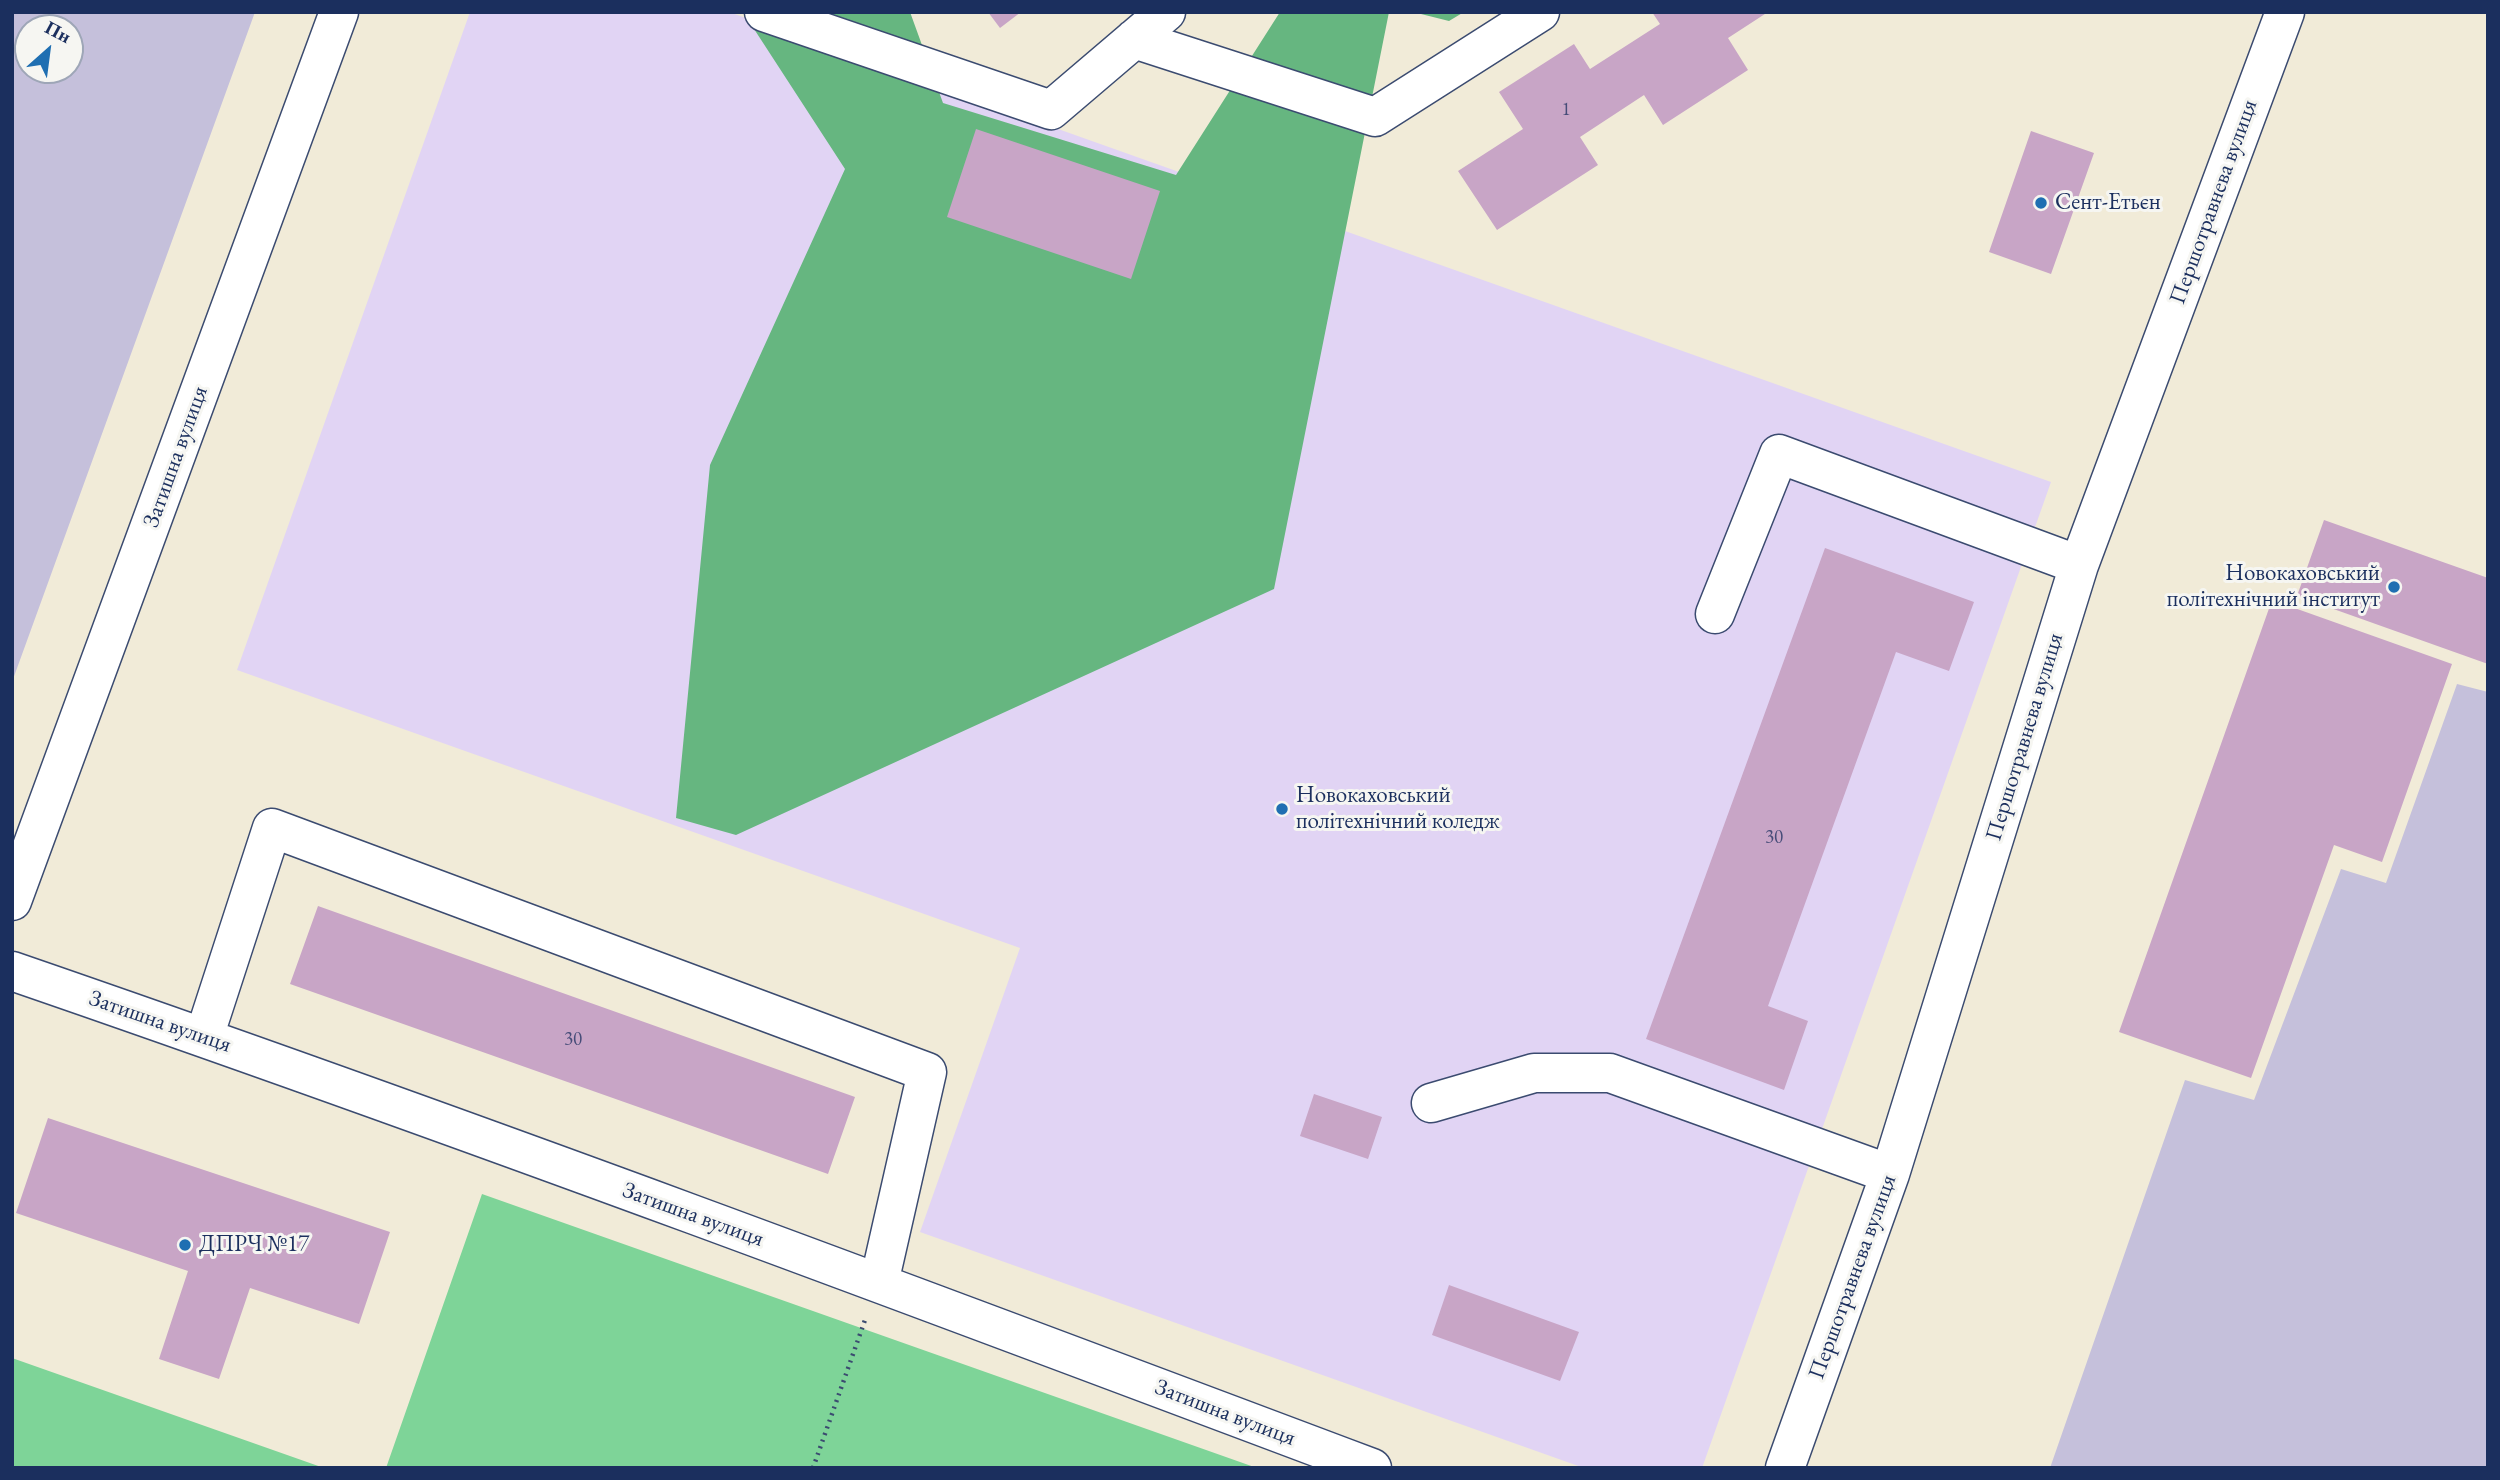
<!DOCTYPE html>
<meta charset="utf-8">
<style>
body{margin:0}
#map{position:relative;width:2500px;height:1480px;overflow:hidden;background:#f1ebd8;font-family:"EB Garamond",serif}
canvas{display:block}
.frame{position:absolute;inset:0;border:14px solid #1b2f5e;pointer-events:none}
.north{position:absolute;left:14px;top:14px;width:70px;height:70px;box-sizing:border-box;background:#f6f6f2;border:2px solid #9ea6b7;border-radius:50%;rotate:28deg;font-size:19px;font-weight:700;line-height:28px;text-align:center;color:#1b2f5e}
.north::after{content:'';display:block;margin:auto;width:24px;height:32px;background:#1f6fb2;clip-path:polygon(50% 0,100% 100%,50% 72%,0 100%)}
</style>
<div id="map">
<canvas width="2500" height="1480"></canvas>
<div class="frame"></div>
<div class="north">Пн</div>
</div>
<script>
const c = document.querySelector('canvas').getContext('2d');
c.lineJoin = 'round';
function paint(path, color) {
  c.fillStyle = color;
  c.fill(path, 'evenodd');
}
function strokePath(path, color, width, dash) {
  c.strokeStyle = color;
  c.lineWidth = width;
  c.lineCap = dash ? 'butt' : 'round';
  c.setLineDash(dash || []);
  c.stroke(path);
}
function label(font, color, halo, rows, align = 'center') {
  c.font = font + ' "EB Garamond",serif';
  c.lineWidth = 6;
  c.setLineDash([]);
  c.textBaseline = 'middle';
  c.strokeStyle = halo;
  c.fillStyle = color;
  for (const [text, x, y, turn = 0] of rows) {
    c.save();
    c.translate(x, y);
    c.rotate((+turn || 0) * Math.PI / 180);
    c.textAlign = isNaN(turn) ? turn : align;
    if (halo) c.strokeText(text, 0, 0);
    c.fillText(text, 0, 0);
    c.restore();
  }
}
paint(new Path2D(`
 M470 12H729L2051 482 1702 1468H1584L920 1232 1020 948 237 670Z`), '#e1d4f4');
paint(new Path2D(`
 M12 12H255L12 682ZM28 28H70V70H28Z
 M2457 684 2488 692V1468H2050L2185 1080 2254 1100 2341 869 2386 883Z`), '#c5c0db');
paint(new Path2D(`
 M482 1194 1257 1468H386Z
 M12 1358 324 1468H12Z`), '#7ed498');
paint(new Path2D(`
 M743 12H910L943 103 1176 175 1280 12H1389L1274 589 736 835 676 818 710 465 845 169Z
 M1413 12H1464L1449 21Z`), '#66b680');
paint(new Path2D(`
 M988 12H1021L1000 28Z
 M1652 12H1768L1728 38 1748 70 1663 125 1644 95 1580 137 1598 165 1497 230 1458 171 1523 129 1499 92 1574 44 1590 69 1660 24Z
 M976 129 1160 191 1131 279 947 217Z
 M2031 131 2094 153 2051 274 1989 252Z
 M2324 520 2488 578V664L2297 596Z
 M1825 548 1974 602 1949 671 1896 652 1768 1006 1808 1021 1784 1090 1646 1039Z
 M2272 600 2452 664 2382 862 2334 845 2251 1078 2119 1032Z
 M318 906 855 1097 828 1174 290 984Z
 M1314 1094 1382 1117 1368 1159 1300 1136Z
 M48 1118 390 1232 359 1324 250 1288 219 1379 159 1359 188 1271 16 1213Z
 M1449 1285 1579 1332 1560 1381 1432 1335Z`), '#c8a5c6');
const minor = new Path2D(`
 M764 12 1051 110 1166 12
 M1134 39 1375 117 1540 12
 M1715 614 1779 454 2079 565
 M12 901 339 12
 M12 971C468 1128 920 1298 1372 1468
 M204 1037 272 828 927 1072 879 1283
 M1431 1103 1534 1073H1610L1890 1174
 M1785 1468 1890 1174 2079 565 2285 12`);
strokePath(minor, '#3b4b70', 41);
strokePath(new Path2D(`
 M813 1468 865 1320`), '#3b4b70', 4.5, [2, 5]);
strokePath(minor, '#fff', 38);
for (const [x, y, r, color] of [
 [2041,203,7,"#1f6fb2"],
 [2394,587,7,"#1f6fb2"],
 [1282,809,7,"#1f6fb2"],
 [185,1245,7,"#1f6fb2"]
]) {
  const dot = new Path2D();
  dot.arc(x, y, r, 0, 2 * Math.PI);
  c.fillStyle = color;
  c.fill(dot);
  strokePath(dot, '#f6f6f2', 2.5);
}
label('19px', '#464c78', null, [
 ["1",1566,110],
 ["30",1774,838],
 ["30",573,1040]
]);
label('23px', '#1b2f5e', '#f6f6f2', [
 ["Першотравнева вулиця",2214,202,-70],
 ["Затишна вулиця",176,457,-70],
 ["Першотравнева вулиця",2025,737,-73],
 ["Затишна вулиця",160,1022,19],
 ["Затишна вулиця",693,1215,20],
 ["Першотравнева вулиця",1853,1277,-70],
 ["Затишна вулиця",1225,1413,21]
]);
label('23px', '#1b2f5e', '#f6f6f2', [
 ["Сент-Етьєн",2055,203],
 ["Новокаховський",2380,574,"right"],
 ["політехнічний інститут",2380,600,"right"],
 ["Новокаховський",1296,796],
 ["політехнічний коледж",1296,822],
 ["ДПРЧ №17",199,1245]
], 'left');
</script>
